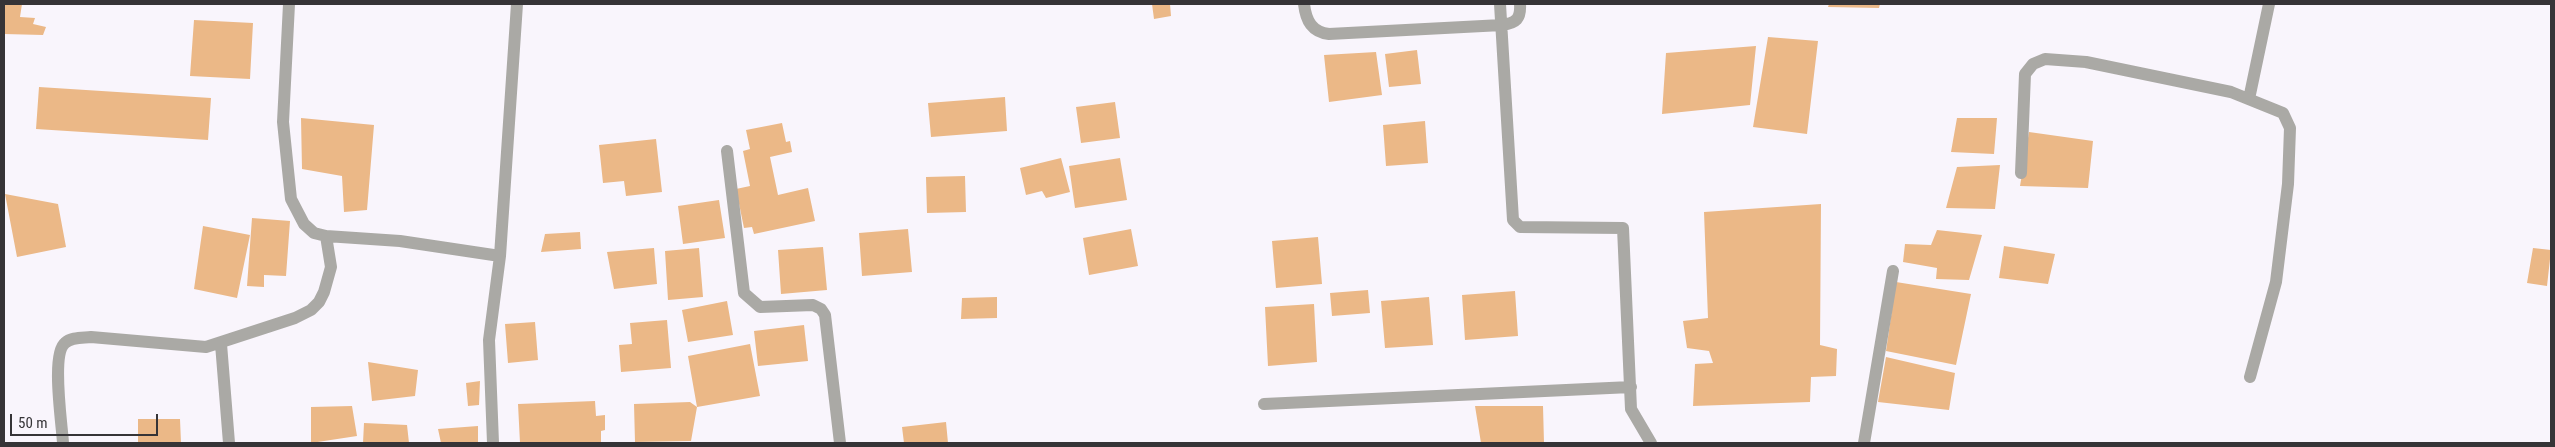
<!DOCTYPE html>
<style>
body{margin:0}
#map{position:relative;width:2555px;height:447px;overflow:hidden;background:#f9f5fc;font-family:"Roboto Condensed",sans-serif}
canvas{display:block}
.frame{position:absolute;inset:0;border:5px solid #363437;pointer-events:none}
.scale{position:absolute;left:10px;top:414px;width:148px;height:22px;box-sizing:border-box;border:2px solid #363437;border-top:0;padding-left:6px;font-size:15px;line-height:18px;white-space:nowrap;color:#363437;-webkit-text-stroke:4px #f9f5fc;paint-order:stroke}
</style>
<div id="map">
<canvas width="2555" height="447"></canvas>
<div class="frame"></div>
<div class="scale">50 m</div>
</div>
<script>
const c = document.querySelector('canvas').getContext('2d');
c.lineJoin = 'round';
function paint(path, color) {
  c.fillStyle = color;
  c.fill(path, 'evenodd');
}
function strokePath(path, color, width, dash) {
  c.strokeStyle = color;
  c.lineWidth = width;
  c.lineCap = dash ? 'butt' : 'round';
  c.setLineDash(dash || []);
  c.stroke(path);
}
paint(new Path2D(`
 M4 4H22L20 17 35 18 33 24 46 27 43 35 4 34Z
 M1152 4H1170L1171 16 1154 19Z
 M1829 4H1880L1879 8 1828 7Z
 M194 20 253 23 250 79 190 76Z
 M1768 37 1818 41 1807 134 1753 127Z
 M1756 46 1750 105 1662 114 1666 53Z
 M1417 50 1421 84 1389 87 1385 54Z
 M1376 52 1382 95 1329 102 1324 55Z
 M39 87 211 98 208 140 36 129Z
 M1005 97 1007 131 931 137 928 103Z
 M1115 102 1120 138 1081 143 1076 107Z
 M301 118 374 125 367 210 344 212 342 176 302 169Z
 M1957 118H1997L1994 154 1951 152Z
 M1425 121 1428 163 1386 166 1383 125Z
 M782 123 786 142 790 141 792 152 770 157 778 195 808 188 815 221 754 234 752 227 744 228 736 189 750 186 743 151 750 149 746 130Z
 M2029 132 2093 141 2088 188 2020 186Z
 M656 139 662 192 626 196 624 181 603 183 599 145Z
 M1061 158 1070 192 1046 198 1042 191 1026 195 1020 168Z
 M1120 158 1127 200 1075 208 1069 166Z
 M2000 165 1995 209 1946 208 1957 167Z
 M965 176 966 212 927 213 926 177Z
 M5 194 58 204 66 247 17 257Z
 M719 200 725 238 683 244 678 206Z
 M1821 204 1820 345 1837 349 1836 376 1811 377 1810 402 1693 406 1695 364 1713 363 1709 351 1687 348 1683 321 1708 318 1704 212Z
 M252 218 290 221 286 276 264 275V287L247 286Z
 M203 226 250 235 237 298 194 289Z
 M908 229 912 272 862 276 859 233Z
 M1131 229 1138 266 1089 275 1083 238Z
 M1937 230 1982 235 1969 280 1936 279 1937 268 1903 262 1905 244 1931 245Z
 M580 232 581 249 541 252 545 234Z
 M1318 237 1322 284 1276 288 1272 241Z
 M2004 246 2055 254 2048 284 1999 278Z
 M823 247 827 290 781 294 778 250Z
 M654 248 657 284 614 289 607 252Z
 M699 248 703 297 668 300 665 251Z
 M2533 248 2551 250 2547 286 2527 283Z
 M1896 282 1971 294 1956 365 1886 351Z
 M1368 290 1370 313 1332 316 1330 293Z
 M1515 291 1518 336 1465 340 1462 295Z
 M997 297V318L961 319 962 298Z
 M1429 297 1433 345 1385 348 1381 301Z
 M727 301 733 335 688 342 682 310Z
 M1314 304 1317 362 1268 366 1265 307Z
 M667 320 671 368 621 372 619 345 632 344 630 323Z
 M535 322 538 360 508 363 505 324Z
 M804 325 808 361 758 366 754 331Z
 M750 344 760 396 697 407 691 441 635 442 634 404 690 402 697 407 688 356Z
 M1886 357 1955 373 1949 410 1878 402Z
 M368 362 418 370 415 396 372 401Z
 M480 381 479 405 468 406 466 383Z
 M595 401 596 416 605 415V430L601 431V443H520L518 404Z
 M352 406 357 436 311 443V407Z
 M1475 406H1543L1544 443H1481Z
 M138 419H180L181 443H138Z
 M946 422 948 443H904L902 427Z
 M364 423 407 425 409 443H363Z
 M478 426V443H441L438 429Z`), '#ebb887');
strokePath(new Path2D(`
 M289 4 283 122 291 199 304 224 314 233 326 236
 M1304 4C1306 21 1312 32 1329 34L1502 25C1516 23 1521 19 1520 4
 M1500 4 1513 220 1520 227 1623 228 1631 409 1651 443
 M2249 99 2269 4
 M727 151 744 293 760 307 813 305 821 309 825 315 840 443
 M2021 173 2025 74 2033 64 2045 59 2086 62 2231 92 2283 113 2290 128 2288 184 2276 282 2250 377
 M221 344 229 443
 M1264 404 1631 387
 M63 443C62 424 51 354 65 343 71 337 83 338 91 337L206 347 295 318 311 310 319 302 324 292 331 267 326 236 400 241 500 256
 M493 443 489 340 500 256 517 4
 M1864 443 1893 271`), '#aaa9a5', 12);
</script>
